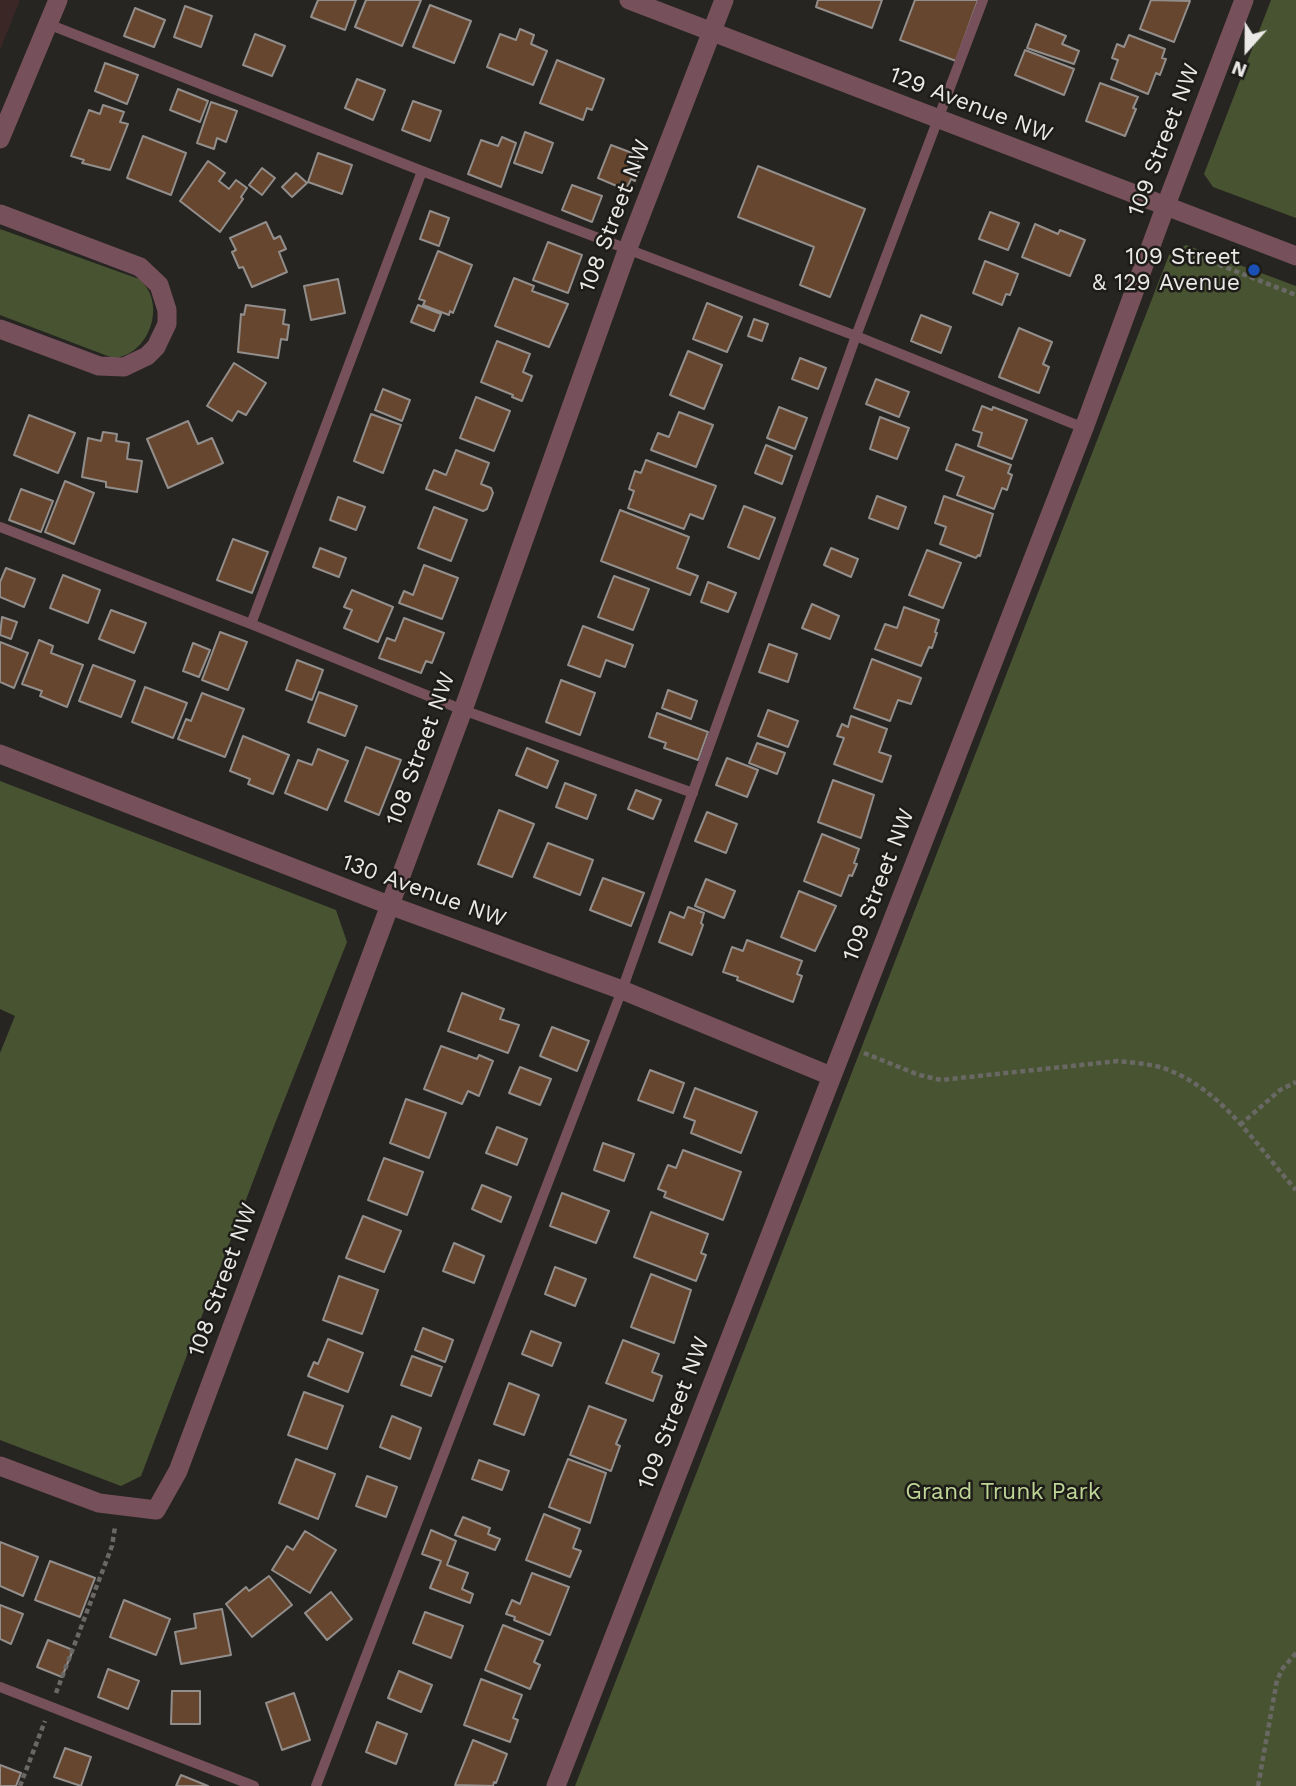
<!DOCTYPE html>
<style>
body{margin:0}
#map{position:relative;width:1296px;height:1786px;overflow:hidden;background:#272522;font-family:"Work Sans",sans-serif}
canvas{display:block}
.north{position:absolute;left:1212px;top:14px;width:70px;height:70px;-webkit-text-stroke:5px #1d1c19;paint-order:stroke;rotate:201deg;font-size:19px;font-weight:700;line-height:28px;text-align:center;color:#eae9e7}
.north::after{content:'';display:block;margin:auto;width:24px;height:32px;background:#eae9e7;clip-path:polygon(50% 0,100% 100%,50% 72%,0 100%)}
</style>
<div id="map">
<canvas width="1296" height="1786"></canvas>
<div class="north">N</div>
</div>
<script>
const c = document.querySelector('canvas').getContext('2d');
c.lineJoin = 'round';
function paint(path, color) {
  c.fillStyle = color;
  c.fill(path, 'evenodd');
}
function strokePath(path, color, width, dash) {
  c.strokeStyle = color;
  c.lineWidth = width;
  c.lineCap = dash ? 'butt' : 'round';
  c.setLineDash(dash || []);
  c.stroke(path);
}
function label(font, color, halo, rows, align = 'center') {
  c.font = font + ' "Work Sans",sans-serif';
  c.lineWidth = 5;
  c.setLineDash([]);
  c.textBaseline = 'middle';
  c.strokeStyle = halo;
  c.fillStyle = color;
  for (const [text, x, y, turn = 0] of rows) {
    c.save();
    c.translate(x, y);
    c.rotate((+turn || 0) * Math.PI / 180);
    c.textAlign = isNaN(turn) ? turn : align;
    if (halo) c.strokeText(text, 0, 0);
    c.fillText(text, 0, 0);
    c.restore();
  }
}
paint(new Path2D(`
 M0 0H20L0 50Z`), '#3b2726');
paint(new Path2D(`
 M1271 0H1296V218L1213 187 1204 174Z
 M0 229 139 279C168 303 149 356 113 358L0 315Z
 M1186 245 1296 286V1786H575L1169 255Z
 M0 781 336 910 347 942 274 1126 141 1476 121 1486 0 1440V1053L15 1016 0 1009Z`), '#485431');
const building = new Path2D(`
 M318 0H356L345 30 311 17Z
 M366 0H421L402 46 355 27Z
 M818 0H882L872 28 816 7Z
 M915 0H978L956 61 900 40Z
 M1151 0 1190 1 1174 42 1140 29Z
 M430 5 471 21 454 63 413 47Z
 M185 6 212 16 201 47 174 37Z
 M135 8 165 20 154 47 124 36Z
 M1036 24 1066 36 1062 44 1079 51 1074 64 1027 48Z
 M520 29 534 35 531 44 547 51 533 85 487 67 500 34 516 40Z
 M255 34 285 46 272 76 243 65Z
 M1129 35 1165 49 1162 58 1166 59 1160 75 1156 73 1148 94 1111 79 1118 60 1112 58 1117 44 1124 47Z
 M1025 50 1074 69 1064 95 1015 75Z
 M557 60 604 79 592 110 587 108 583 120 540 103Z
 M105 63 138 75 127 104 95 91Z
 M357 79 385 90 373 120 345 108Z
 M1100 83 1138 97 1133 108 1136 109 1125 136 1086 121Z
 M178 89 208 101 200 122 170 110Z
 M413 101 441 111 430 141 402 130Z
 M211 102 237 111 226 142 217 138 214 149 197 143Z
 M103 105 124 112 120 122 128 124 110 170 82 163 84 160 71 156 89 110 100 114Z
 M525 132 553 143 542 173 514 163Z
 M143 136 186 153 171 195 127 178Z
 M502 137 516 143 501 187 468 174 481 140 498 146Z
 M611 145 640 156 635 169 639 170 635 181 631 179 626 190 598 178Z
 M318 153 352 165 342 194 308 182Z
 M208 161 225 173 219 181 229 189 236 180 247 188 241 197 243 199 220 232 180 201Z
 M758 166 865 209 830 297 800 285 814 247 738 217Z
 M262 168 275 178 262 195 249 185Z
 M296 173 307 183 292 197 282 187Z
 M572 185 602 196 592 222 562 210Z
 M430 211 449 218 439 246 420 239Z
 M990 212 1019 223 1008 250 979 239Z
 M266 222 274 239 280 236 286 249 279 252 287 272 252 287 243 267 239 268 232 252 236 250 230 238Z
 M1035 224 1058 234 1060 230 1085 240 1070 276 1022 257Z
 M548 242 582 255 568 293 533 280Z
 M438 251 472 265 453 313 450 311 449 315 423 305 425 301 419 299Z
 M985 261 1018 274 1010 295 1006 294 1002 305 973 293Z
 M514 278 534 286 532 291 568 304 549 347 495 326Z
 M338 279 345 313 311 320 304 286Z
 M707 303 742 317 727 352 693 339Z
 M246 305 285 310 283 324 289 325 287 340 281 339 278 358 238 352 241 314 244 315Z
 M418 305 441 314 434 331 411 322Z
 M921 315 951 327 941 353 911 341Z
 M754 319 768 324 762 341 748 336Z
 M1019 328 1052 342 1043 364 1049 367 1039 393 999 377Z
 M497 341 530 354 523 372 532 376 522 401 512 397 513 395 481 382Z
 M688 351 722 365 704 409 670 395Z
 M800 358 826 368 818 389 792 379Z
 M234 363 266 383 246 415 238 411 232 421 207 406Z
 M876 379 909 392 899 417 866 404Z
 M383 389 410 400 402 421 375 410Z
 M476 397 510 411 494 451 460 438Z
 M982 406 992 410 993 407 1027 420 1012 459 978 446 982 433 973 430Z
 M779 407 807 418 795 449 767 438Z
 M679 412 713 425 696 467 651 450 658 433 669 437Z
 M371 414 401 425 383 473 354 461Z
 M29 415 75 433 58 473 14 455Z
 M880 417 909 428 897 459 870 449Z
 M188 421 198 444 212 438 223 463 168 488 147 439Z
 M103 432 117 434 116 441 129 443 127 459 142 461 137 492 106 487V482L82 477 88 438 101 441Z
 M956 444 1011 465 1008 473 1012 475 1007 490 1002 488 994 509 957 495 964 477 946 470Z
 M766 445 792 456 782 484 755 473Z
 M456 450 489 463 481 484 491 488 493 493 487 509 483 511 426 489 434 470 446 475Z
 M646 460 716 486 703 519 690 514 684 529 628 508 634 491 629 489 635 471 641 473Z
 M65 481 94 493 74 544 45 532Z
 M21 489 53 501 41 532 9 520Z
 M877 496 906 507 898 529 869 518Z
 M944 496 993 514 980 556 978 555 976 558 940 544 946 527 935 523Z
 M338 497 365 507 356 530 330 520Z
 M744 506 775 518 759 559 728 547Z
 M434 507 467 520 451 561 418 548Z
 M620 510 689 537 677 568 698 576 690 595 601 561Z
 M233 539 268 552 252 593 217 580Z
 M320 548 346 558 339 577 313 567Z
 M831 548 858 559 851 577 824 565Z
 M927 550 961 563 943 608 909 595Z
 M424 565 458 578 442 619 399 603 404 591 413 595Z
 M6 568 35 579 24 607 0 597V582Z
 M63 575 100 590 88 623 50 608Z
 M614 576 649 589 633 630 598 617Z
 M708 582 736 593 728 612 701 602Z
 M352 590 393 607 378 642 344 628 352 610 344 607Z
 M812 604 839 616 830 639 802 628Z
 M904 607 939 620 935 632 937 633 932 648 929 647 921 666 875 649 885 624 897 628Z
 M111 610 146 623 134 653 99 639Z
 M2 617 17 622 11 639 0 635Z
 M404 618 444 633 432 663 426 661 421 673 379 658 387 638 395 641Z
 M583 626 633 645 625 667 606 660 600 677 568 665Z
 M220 632 247 642 228 690 202 680Z
 M39 640 53 646 51 653 83 665 67 707 40 696 42 691 22 684Z
 M0 642 28 653 14 688 0 682Z
 M193 643 210 650 199 677 183 671Z
 M769 644 797 654 788 682 759 672Z
 M872 659 921 678 911 704 898 700 890 721 854 708Z
 M297 660 323 670 312 700 286 690Z
 M93 665 135 681 121 717 79 701Z
 M561 680 595 693 580 735 546 722Z
 M145 687 187 703 173 738 132 722Z
 M668 690 697 701 691 719 662 708Z
 M319 692 357 706 345 736 308 722Z
 M202 693 244 709 225 757 178 739 186 719 191 721Z
 M768 710 798 721 788 747 758 736Z
 M657 713 708 732 698 760 664 748 666 743 649 737Z
 M851 716 887 729 879 752 891 756 882 782 834 764 844 738 837 736 842 724 848 727Z
 M243 736 289 755 273 794 248 784 250 779 230 771Z
 M757 743 785 753 777 774 749 763Z
 M366 747 401 760 379 815 345 801Z
 M527 748 558 761 547 788 516 775Z
 M318 749 348 761 327 810 285 793 298 760 312 765Z
 M727 758 758 770 747 797 716 785Z
 M833 780 874 795 861 838 818 822Z
 M565 783 596 795 587 819 556 807Z
 M636 790 661 800 653 819 628 809Z
 M499 810 534 824 512 877 478 864Z
 M707 812 737 824 726 853 695 841Z
 M822 834 859 849 854 863 857 864 852 876 849 875 841 896 804 881Z
 M548 843 593 860 580 895 534 877Z
 M603 878 644 893 631 926 590 910Z
 M706 879 735 891 724 918 695 906Z
 M799 891 836 906 815 951 781 937Z
 M688 907 704 913 701 923 703 925 692 955 659 942 670 912 684 918Z
 M747 940 802 961 797 974 802 976 793 1002 737 980 738 977 723 972 732 947 743 951Z
 M462 993 504 1009 500 1019 519 1025 508 1053 448 1031Z
 M552 1027 589 1041 577 1071 540 1056Z
 M441 1046 477 1059 479 1055 493 1061 479 1096 468 1091 462 1104 424 1089Z
 M520 1067 551 1079 540 1105 509 1093Z
 M650 1070 684 1083 673 1113 638 1100Z
 M695 1088 757 1112 741 1153 691 1133 695 1121 684 1117Z
 M406 1099 446 1113 429 1158 390 1143Z
 M497 1127 527 1139 517 1165 486 1153Z
 M603 1143 634 1154 624 1181 594 1170Z
 M683 1150 741 1172 723 1220 664 1197 666 1192 658 1189 668 1165 676 1168Z
 M384 1158 423 1172 407 1215 368 1200Z
 M482 1185 511 1197 501 1222 472 1209Z
 M562 1193 609 1211 596 1243 550 1226Z
 M651 1212 708 1234 701 1253 706 1255 696 1281 634 1257Z
 M363 1216 401 1231 384 1272 346 1258Z
 M454 1243 484 1256 474 1283 443 1271Z
 M555 1267 586 1279 575 1306 545 1294Z
 M651 1274 691 1290 674 1343 631 1327Z
 M339 1276 378 1290 362 1334 323 1320Z
 M423 1328 453 1340 445 1362 415 1350Z
 M531 1331 561 1343 552 1366 522 1354Z
 M328 1339 363 1353 348 1392 308 1376 314 1362 318 1364Z
 M623 1340 659 1354 652 1372 662 1376 653 1401 606 1383Z
 M412 1356 442 1367 431 1396 401 1385Z
 M509 1383 539 1395 524 1435 494 1424Z
 M304 1392 343 1406 327 1449 288 1435Z
 M589 1406 626 1420 616 1444 620 1446 611 1471 570 1455Z
 M392 1416 421 1428 410 1459 380 1447Z
 M296 1459 335 1474 318 1519 279 1503Z
 M568 1459 606 1473 590 1523 549 1507Z
 M479 1460 509 1471 502 1490 472 1479Z
 M367 1476 397 1487 386 1517 356 1506Z
 M544 1514 580 1529 573 1548 581 1551 570 1577 526 1560Z
 M463 1517 490 1528 488 1534 500 1539 495 1550 455 1535Z
 M431 1530 456 1541 447 1565 468 1573 462 1589 473 1594 470 1603 430 1588 441 1561 422 1554Z
 M305 1531 336 1550 310 1593 272 1570 287 1546 293 1550Z
 M0 1542 38 1557 23 1596 0 1586Z
 M50 1561 95 1578 80 1617 35 1600Z
 M532 1573 569 1587 550 1635 514 1620 515 1617 506 1614 512 1600 520 1604Z
 M269 1576 292 1605 252 1637 226 1604 246 1587 249 1591Z
 M331 1592 352 1619 327 1640 305 1613Z
 M124 1600 170 1619 156 1655 110 1637Z
 M0 1605 23 1614 11 1644 0 1639Z
 M222 1609 231 1655 181 1664 175 1632 196 1628 194 1614Z
 M425 1612 463 1626 451 1658 413 1643Z
 M503 1625 543 1641 534 1662 540 1665 530 1689 485 1670Z
 M48 1640 73 1650 62 1677 37 1667Z
 M108 1669 139 1681 128 1709 98 1697Z
 M399 1671 432 1685 421 1712 388 1698Z
 M481 1679 522 1695 513 1718 518 1720 510 1742 464 1725Z
 M172 1691H200V1724H171Z
 M294 1693 310 1740 282 1750 266 1703Z
 M377 1722 407 1734 396 1764 366 1752Z
 M473 1740 507 1754 496 1783 494 1782 493 1786 455 1785Z
 M65 1748 91 1757 81 1786 54 1777Z
 M0 1765 21 1773 16 1786H0Z
 M181 1775 208 1786H176Z`);
paint(building, '#67462f');
strokePath(building, '#928e8c', 2);
strokePath(new Path2D(`
 M1179 249 1296 295
 M864 1053 919 1075 941 1080 1118 1061C1136 1063 1155 1064 1171 1071 1225 1093 1258 1148 1296 1190
 M1240 1125 1280 1090 1296 1082
 M56 1693 112 1546 115 1527
 M20 1786 45 1721
 M1258 1786 1277 1680 1283 1668 1296 1653`), '#6a6865', 4.5, [5, 3.5]);
strokePath(new Path2D(`
 M48 24 422 171 856 336 1084 428
 M0 527 251 624 463 710 693 793
 M251 624 422 171
 M0 1687 254 1786
 M316 1786 622 990 856 336 983 0`), '#76515c', 10);
strokePath(new Path2D(`
 M0 214 140 267 159 285 167 310V324L156 347 147 356 124 367 99 366 0 329
 M0 754 389 905 622 990 831 1076
 M0 1466 99 1503 156 1510 178 1471 463 710 628 248 724 0
 M556 1786 1084 428 1166 205 1244 0`), '#76515c', 19);
strokePath(new Path2D(`
 M629 0 1296 256
 M0 139 58 0`), '#76515c', 19);
for (const [x, y, r, color] of [
 [1254,270,7,"#1a4fb4"]
]) {
  const dot = new Path2D();
  dot.arc(x, y, r, 0, 2 * Math.PI);
  c.fillStyle = color;
  c.fill(dot);
  strokePath(dot, '#1d1c19', 2.5);
}
label('23px', '#eae9e7', '#1d1c19', [
 ["129 Avenue NW",971,105,21],
 ["109 Street NW",1164,140,-69],
 ["108 Street NW",615,216,-69],
 ["108 Street NW",421,749,-70],
 ["109 Street NW",879,885,-69],
 ["130 Avenue NW",424,891,20],
 ["108 Street NW",223,1280,-70],
 ["109 Street NW",674,1413,-69]
]);
label('23px', '#eae9e7', '#1d1c19', [
 ["109 Street",1240,257],
 ["& 129 Avenue",1240,283]
], 'right');
label('23px', '#bfd696', '#1d1c19', [
 ["Grand Trunk Park",1003,1492]
]);
</script>
